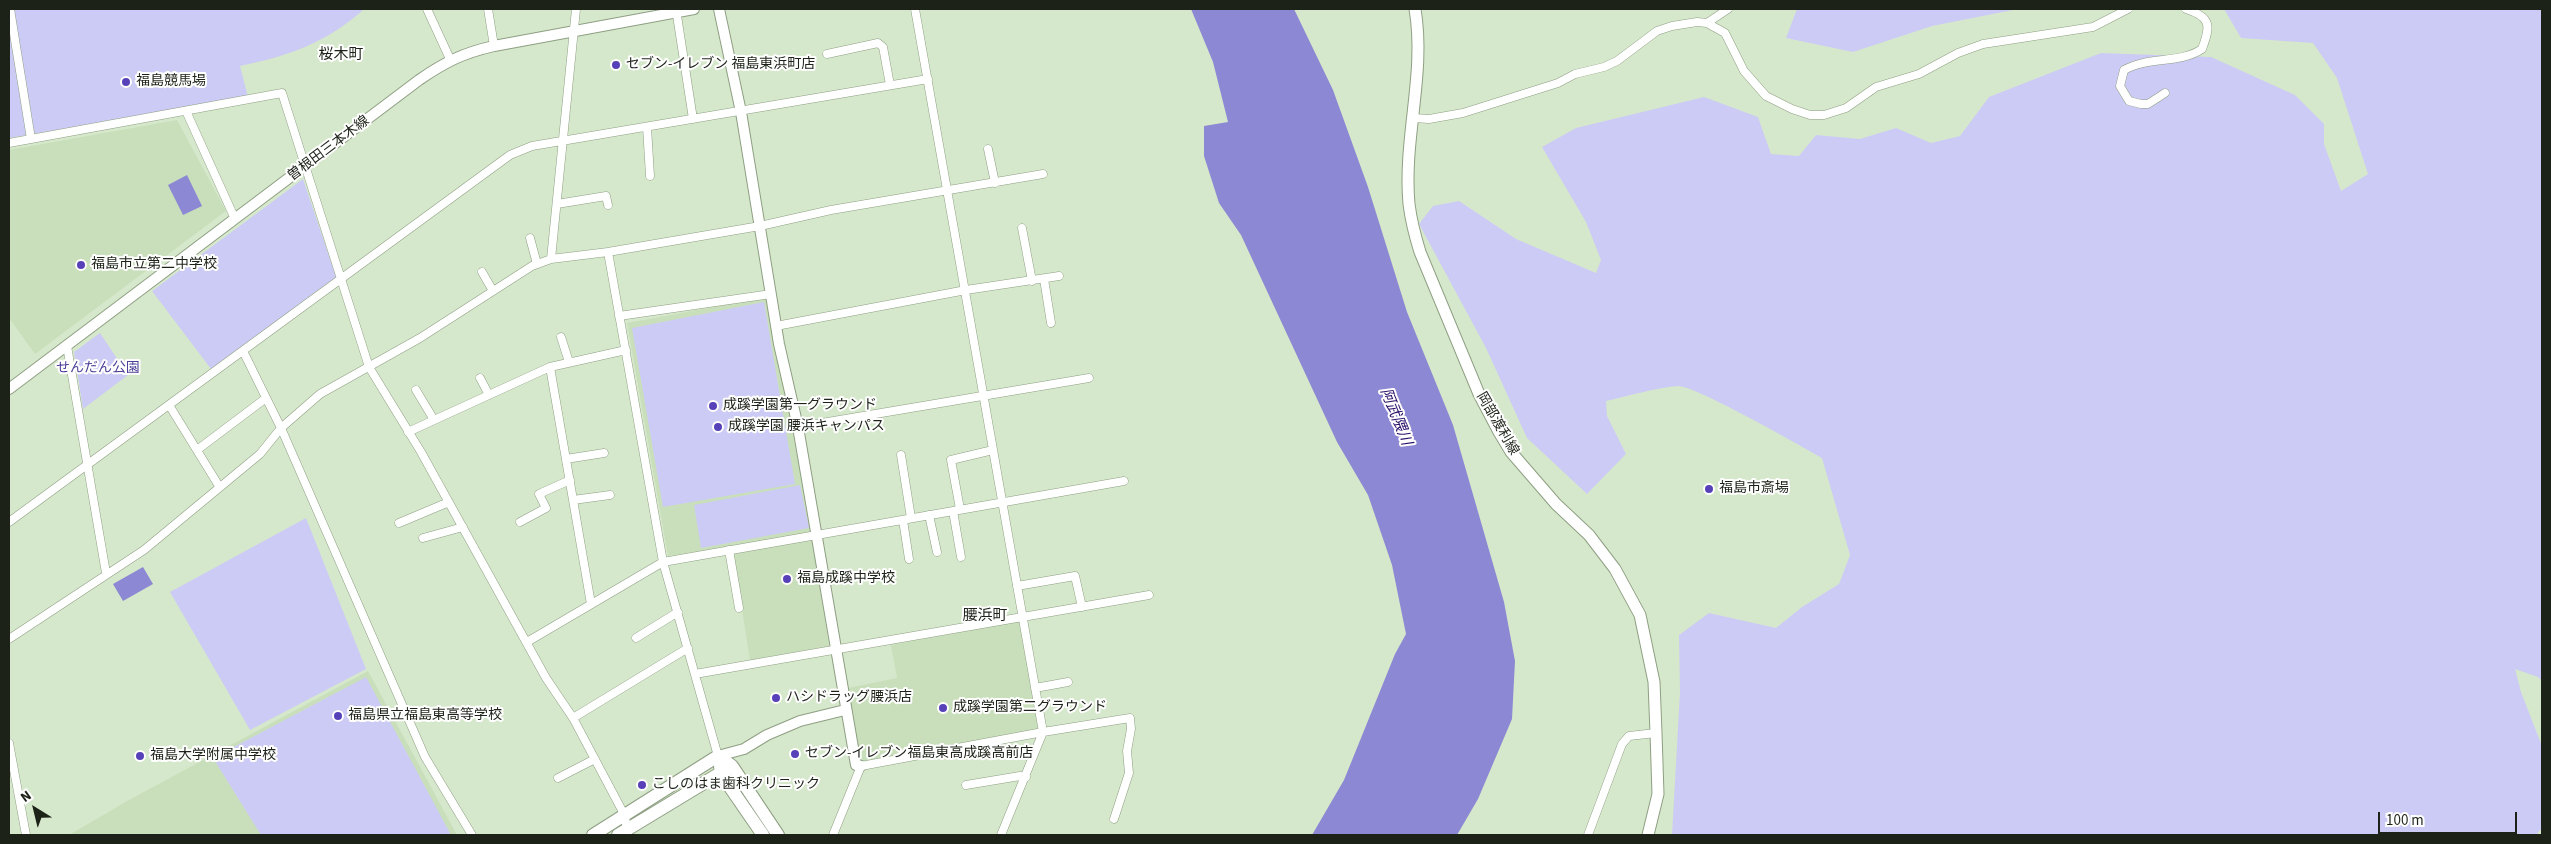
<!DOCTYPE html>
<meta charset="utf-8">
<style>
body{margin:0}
#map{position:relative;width:2551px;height:844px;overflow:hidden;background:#d6e8cb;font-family:"Source Sans 3",sans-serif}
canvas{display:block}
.frame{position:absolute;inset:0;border:10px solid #1c2218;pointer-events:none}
.north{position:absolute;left:10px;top:784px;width:50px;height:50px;-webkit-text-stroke:4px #fff;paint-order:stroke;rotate:324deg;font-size:14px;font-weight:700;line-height:20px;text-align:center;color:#1c2218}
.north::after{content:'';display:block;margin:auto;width:18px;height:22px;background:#1c2218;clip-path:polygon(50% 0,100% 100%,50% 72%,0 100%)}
.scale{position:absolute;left:2378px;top:812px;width:139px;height:22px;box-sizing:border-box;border:2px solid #1c2218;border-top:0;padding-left:6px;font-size:15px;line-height:18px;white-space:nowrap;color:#1c2218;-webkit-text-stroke:4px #fff;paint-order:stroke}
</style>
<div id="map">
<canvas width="2551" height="844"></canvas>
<div class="frame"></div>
<div class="north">N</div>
<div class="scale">100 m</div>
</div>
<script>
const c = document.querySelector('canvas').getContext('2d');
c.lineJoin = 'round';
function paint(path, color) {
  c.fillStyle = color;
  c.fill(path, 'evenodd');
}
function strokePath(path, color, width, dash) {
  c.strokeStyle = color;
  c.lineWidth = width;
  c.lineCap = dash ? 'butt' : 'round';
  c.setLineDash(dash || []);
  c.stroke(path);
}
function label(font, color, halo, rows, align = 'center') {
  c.font = font + ' "Source Sans 3","Noto Sans JP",sans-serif';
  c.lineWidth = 4;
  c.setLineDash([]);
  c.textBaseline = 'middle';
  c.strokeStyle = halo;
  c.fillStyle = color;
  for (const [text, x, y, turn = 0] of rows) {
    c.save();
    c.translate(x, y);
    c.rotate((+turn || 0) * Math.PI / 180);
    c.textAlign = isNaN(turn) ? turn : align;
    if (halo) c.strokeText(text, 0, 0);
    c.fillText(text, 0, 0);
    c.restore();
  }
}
paint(new Path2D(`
 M177 120 226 211 35 354 9 318V150Z
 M767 297 811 530 829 646 750 660 732 546 668 556 627 323Z
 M1019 621 1039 729 861 762 848 688 897 678 891 645Z
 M368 671 457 835H69L129 800Z`), '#c9dfbb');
paint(new Path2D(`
 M9 9H364C327 43 288 56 240 66L248 97 9 138Z
 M1797 9H2018L1932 26 1853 52 1786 38Z
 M2224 9H2542V681L2538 677 2515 669 2521 692 2542 746V828L2536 835H1672L1680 692 1679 635 1709 613 1776 628 1802 607 1839 584 1850 555 1822 458C1801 446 1696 386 1678 386 1654 388 1629 396 1606 401L1607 416 1626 454 1587 494 1527 438 1486 348 1419 224 1433 206 1459 201 1516 239 1596 273 1601 260 1586 222 1542 147 1576 128 1704 97 1758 117 1771 154 1799 156 1816 135 1860 139 1896 128 1931 143 1960 136 1989 97 2101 53 2211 57 2295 95 2324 124V144L2341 191 2368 174 2337 78 2313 43 2241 38Z
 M303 179 336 277 211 369 152 291Z
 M764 302 795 484 663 507 632 328Z
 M100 333 128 375 83 409 74 352Z
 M800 485 809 528 701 548 694 505Z
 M306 518 366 669 250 730 170 592Z
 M366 677 451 835H261L213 758Z`), '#cccbf5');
paint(new Path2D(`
 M1191 9H1294L1333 90 1368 187 1407 312 1453 425 1504 602 1515 661 1512 719 1478 799 1457 835H1312L1344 780 1395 654 1406 634 1392 565 1368 495 1337 442 1241 235 1219 203 1204 156V126L1228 122 1213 62Z
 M187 175 202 206 183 215 168 185Z
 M143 567 153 584 123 601 113 584Z`), '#8c88d3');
const minor = new Path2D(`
 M10 9 31 139
 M427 9 450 59
 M488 9 494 46
 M676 9 693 119
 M915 9 1043 732 1001 835
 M1707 23 1728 9
 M827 54 878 43 883 47 890 85
 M2165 93 2148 104H2141L2129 101 2120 86 2124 70C2148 56 2180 64 2202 49 2211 25 2211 17 2186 9
 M186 111 235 219
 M1414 118 1429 119 1463 113 1558 83 1575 74 1604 67 1617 61 1657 31 1672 26 1697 22 1707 23 1725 33 1744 71 1766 96 1792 109 1810 115H1824L1846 108 1876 87 1919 74 1958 53 1983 44 2093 27 2128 9
 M647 127 650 176
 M9 143 282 93 369 367 421 452 546 678 573 718 625 816 627 832
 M988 149 995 183
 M557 204 606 196 608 205
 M1022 228 1032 281
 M530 238 537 264
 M608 252 663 562 718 756
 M551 259 576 9
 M482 272 493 291
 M1044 279 1051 323
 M619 316 771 294
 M776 326 966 290 1059 276
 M561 337 569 362
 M67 346 106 573
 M243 351 281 428 425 757 472 835
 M550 367 591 604
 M480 378 489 395
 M416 390 434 420
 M169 405 219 486
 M798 427 1089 378
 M408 432 550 367 626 350
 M197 450 266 398
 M901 455 911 518
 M566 459 604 453
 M573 500 610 495
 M960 509 951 460 993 450
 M953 511 961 557
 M929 515 937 552
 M903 520 909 559
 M9 522 510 155 532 146 928 79
 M520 522 546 508 539 494 570 480
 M399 523 449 502
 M423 538 463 527
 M729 550 739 608
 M1017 586 1075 576 1082 607
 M636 638 678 612
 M9 639 144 550 260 454 281 428 320 394 420 338 532 266 551 259 608 252 760 226 831 210 1043 174
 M527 642 663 562 1124 481
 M695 674 1149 595
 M1035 688 1068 682
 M573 718 688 648
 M9 743 26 835
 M558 778 595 759
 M966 785 1020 776 1026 777
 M833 835 861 766 1043 732 1130 718 1131 729 1127 751 1129 773 1114 819
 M1588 835 1622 744 1629 736 1656 733`);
const tertiary = new Path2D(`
 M719 9 741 112 779 344 798 427 856 765 861 766
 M9 389 419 80C445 62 463 53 494 46L694 9
 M718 756 744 749 767 735 800 721 845 710`);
const secondary = new Path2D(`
 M1415 9C1426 74 1403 138 1409 204 1411 220 1415 236 1420 252L1479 394 1499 432 1511 452 1556 504 1589 535 1615 569 1640 615 1654 682 1656 733 1658 794 1648 835`);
const trunk = new Path2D(`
 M720 766 721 774 763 835
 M593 835 718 756 732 766 778 835
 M618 835 732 766`);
strokePath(minor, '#8e9f83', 9);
strokePath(tertiary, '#8e9f83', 12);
strokePath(secondary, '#8e9f83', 13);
strokePath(trunk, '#8e9f83', 14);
strokePath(minor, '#fff', 8);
strokePath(tertiary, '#fff', 10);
strokePath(secondary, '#fff', 11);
strokePath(trunk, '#fff', 12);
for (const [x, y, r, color] of [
 [616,65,5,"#5641b9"],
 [126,82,5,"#5641b9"],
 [81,265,5,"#5641b9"],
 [713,406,5,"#5641b9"],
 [718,427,5,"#5641b9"],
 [1709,489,5,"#5641b9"],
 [787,579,5,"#5641b9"],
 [776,698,5,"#5641b9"],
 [943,708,5,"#5641b9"],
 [338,716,5,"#5641b9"],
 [795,754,5,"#5641b9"],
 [140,756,5,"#5641b9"],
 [642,785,5,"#5641b9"]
]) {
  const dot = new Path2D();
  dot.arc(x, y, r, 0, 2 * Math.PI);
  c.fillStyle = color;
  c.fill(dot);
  strokePath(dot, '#fff', 2);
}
label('14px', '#1c2218', '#fff', [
 ["セブン-イレブン 福島東浜町店",626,65],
 ["福島競馬場",136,82],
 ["福島市立第二中学校",91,265],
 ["成蹊学園第一グラウンド",723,406],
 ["成蹊学園 腰浜キャンパス",728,427],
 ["福島市斎場",1719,489],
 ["福島成蹊中学校",797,579],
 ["ハシドラッグ腰浜店",786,698],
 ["成蹊学園第二グラウンド",953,708],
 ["福島県立福島東高等学校",348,716],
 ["セブン-イレブン福島東高成蹊高前店",805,754],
 ["福島大学附属中学校",150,756],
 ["こしのはま歯科クリニック",652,785]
], 'left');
label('14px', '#1c2218', '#fff', [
 ["曽根田三本木線",329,149,-37],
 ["岡部渡利線",1497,424,60]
]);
label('14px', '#4d409a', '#fff', [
 ["せんだん公園",98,369]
]);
label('15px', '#1c2218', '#fff', [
 ["桜木町",341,56],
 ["腰浜町",985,617]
]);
label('italic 15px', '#280f69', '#fff', [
 ["阿武隈川",1395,417,68]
]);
</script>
